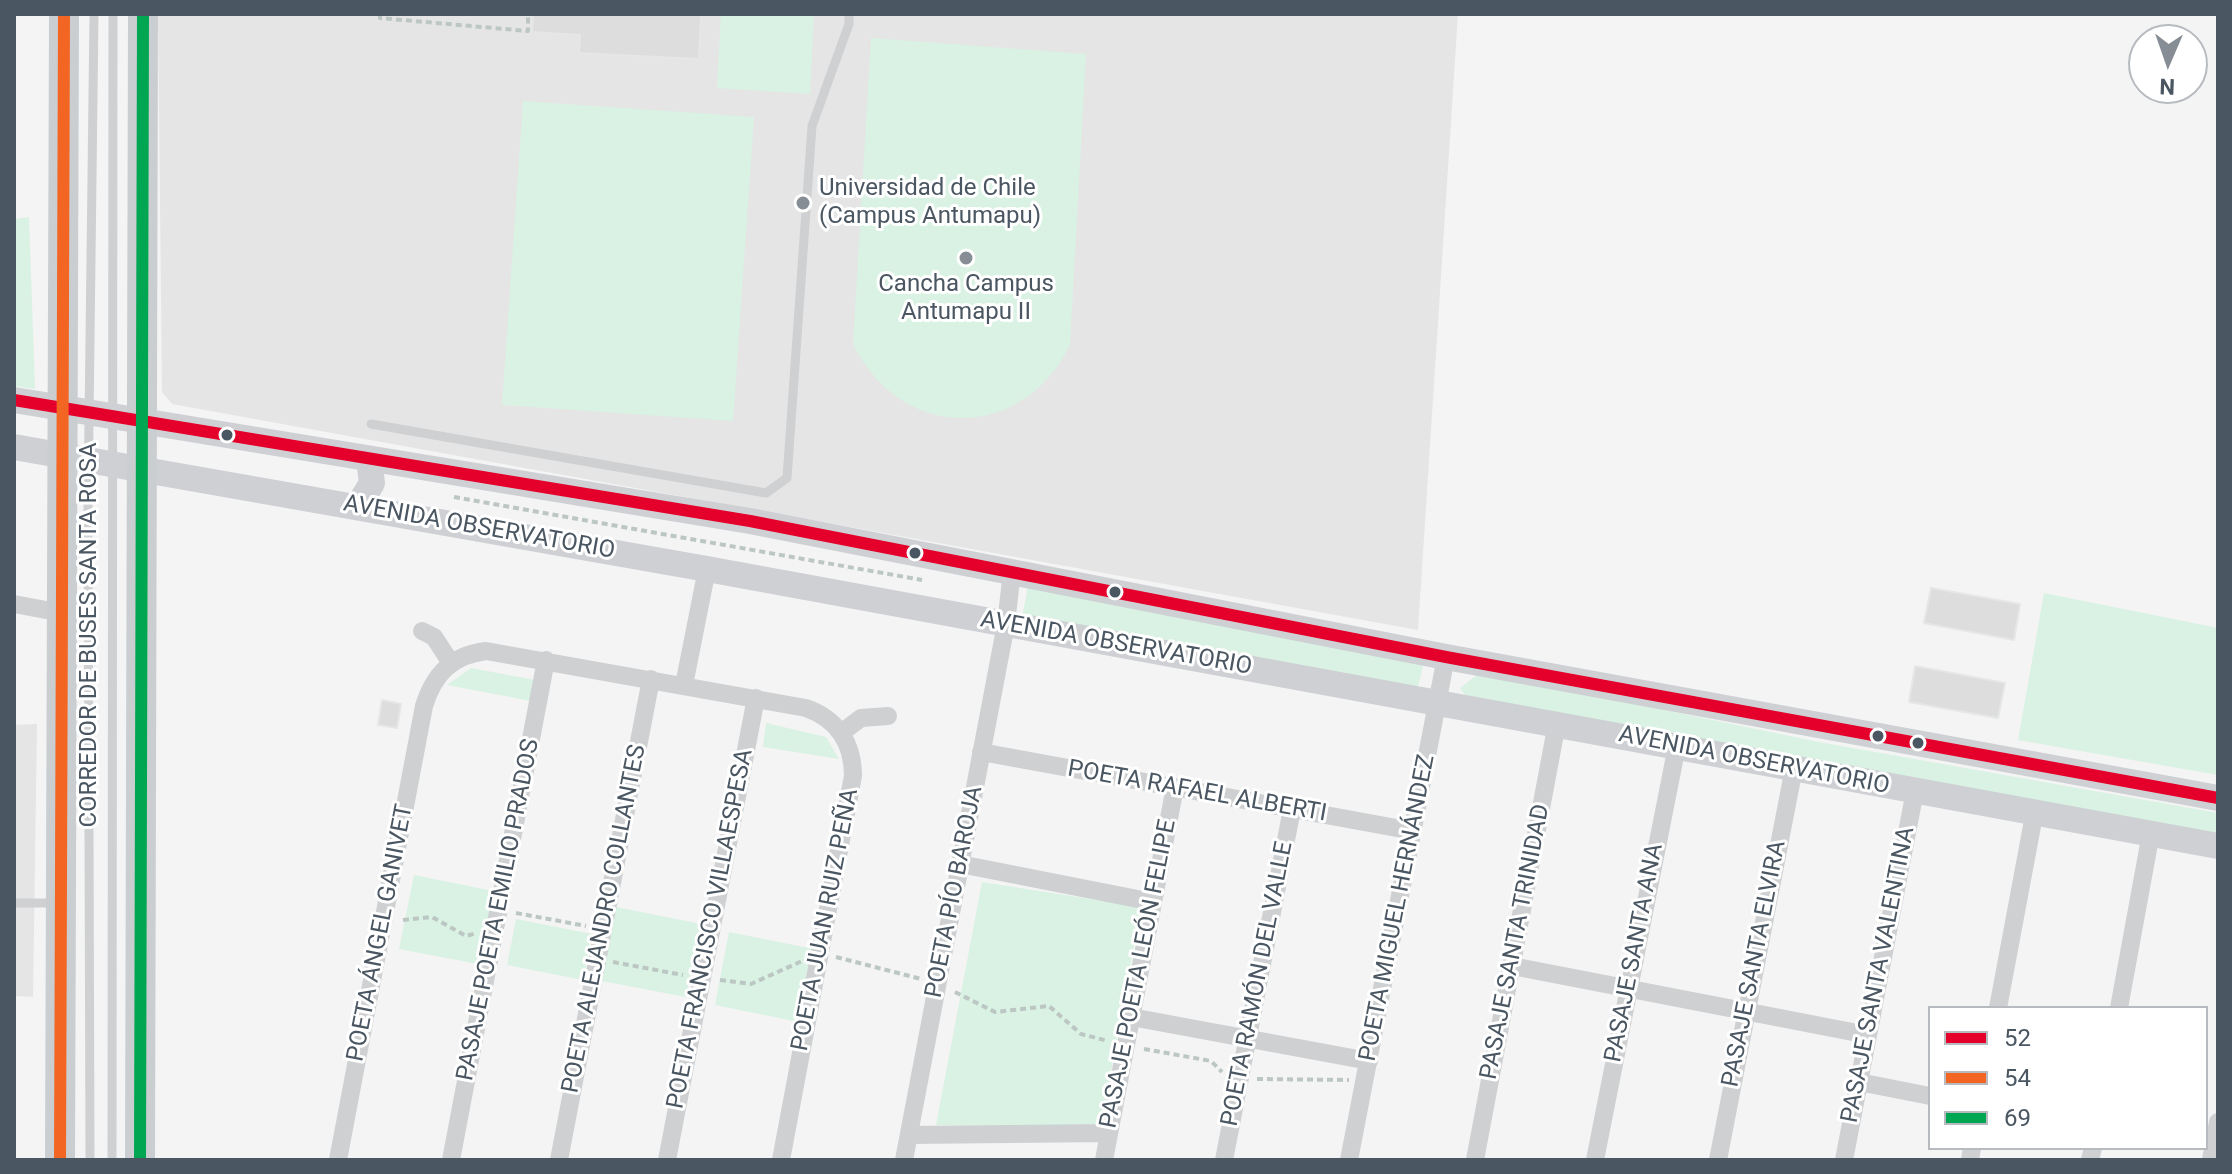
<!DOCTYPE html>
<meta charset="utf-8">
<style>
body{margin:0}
#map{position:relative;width:2232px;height:1174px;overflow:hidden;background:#f4f4f4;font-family:Roboto,sans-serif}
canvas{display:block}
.frame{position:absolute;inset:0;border:16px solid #4a5661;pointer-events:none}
.legend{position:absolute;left:1928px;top:1006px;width:280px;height:144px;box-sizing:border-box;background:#fff;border:2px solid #b7bbc0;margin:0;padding:10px 14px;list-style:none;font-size:24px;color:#4a5661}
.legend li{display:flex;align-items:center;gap:16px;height:40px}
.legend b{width:40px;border:2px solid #b7bbc0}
.north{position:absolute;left:2128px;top:24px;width:80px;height:80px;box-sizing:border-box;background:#fff;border:2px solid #b7bbc0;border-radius:50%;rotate:182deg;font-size:22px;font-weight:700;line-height:32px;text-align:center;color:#4a5661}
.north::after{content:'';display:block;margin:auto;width:28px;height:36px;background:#868d94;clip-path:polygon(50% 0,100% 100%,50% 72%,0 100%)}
</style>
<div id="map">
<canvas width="2232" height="1174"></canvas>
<div class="frame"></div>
<ul class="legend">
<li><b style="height:10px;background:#e4002b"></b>52</li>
<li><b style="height:10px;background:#f26522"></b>54</li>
<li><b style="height:10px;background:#00a651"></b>69</li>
</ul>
<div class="north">N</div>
</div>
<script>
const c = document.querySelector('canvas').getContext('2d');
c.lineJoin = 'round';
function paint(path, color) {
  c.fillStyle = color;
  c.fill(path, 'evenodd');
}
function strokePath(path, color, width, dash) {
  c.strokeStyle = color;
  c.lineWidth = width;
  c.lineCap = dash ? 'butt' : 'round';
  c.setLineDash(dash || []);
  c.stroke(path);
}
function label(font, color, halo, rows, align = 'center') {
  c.font = font + ' Roboto,sans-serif';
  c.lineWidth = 6;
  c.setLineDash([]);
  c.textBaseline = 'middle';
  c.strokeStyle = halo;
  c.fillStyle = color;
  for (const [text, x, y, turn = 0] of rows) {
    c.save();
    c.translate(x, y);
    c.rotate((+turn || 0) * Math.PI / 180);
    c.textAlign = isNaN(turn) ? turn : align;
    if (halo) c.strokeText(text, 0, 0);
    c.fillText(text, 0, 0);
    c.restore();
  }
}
paint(new Path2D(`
 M158 14H1458L1418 630 172 404 162 392Z
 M37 724 33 997 14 996V725Z`), '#e6e5e6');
paint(new Path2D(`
 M721 14H814L810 94 717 88Z
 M871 38 1086 54 1070 345C1022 443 901 442 853 344Z
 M523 101 754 117 733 421 502 405Z
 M29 217 35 389 14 386V219Z
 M1030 576 1426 653 1418 687 1022 618Z
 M2044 593 2218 628V775L2018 740Z
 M471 668 535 680 531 701 447 685Z
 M1481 672 1819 742 2218 813V836L1465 695 1460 688Z
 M766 723 826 737 839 759 763 747Z
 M414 875 498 892 483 965 399 949Z
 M982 882 1141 907 1101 1126 936 1125Z
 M616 907 701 924 686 997 602 981Z
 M516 919 592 934 583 980 507 965Z
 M729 932 814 949 799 1022 715 1005Z`), '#d9f2e3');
const building = new Path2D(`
 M533 14H701L699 59 579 53 580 35 532 32Z
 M1931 588 2020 604 2014 640 1924 623Z
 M1915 666 2005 683 1998 718 1909 702Z
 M382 700 401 704 397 728 378 725Z`);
paint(building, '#ddddde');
strokePath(building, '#e5e6e7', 2);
strokePath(new Path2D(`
 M380 14V18L528 31V14
 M454 497 922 580
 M516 913 586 926
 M403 920 432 917 466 936 477 933
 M836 957 921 979
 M613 962 683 975
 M720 980 751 984 802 961
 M955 992 995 1012 1049 1006 1081 1034 1108 1041
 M1144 1049 1211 1061 1222 1072
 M1257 1079 1349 1080`), '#bcc7c4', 4, [6, 4]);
strokePath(new Path2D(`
 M371 424 766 493 787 478 812 126 849 24V14
 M14 903H55
 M90 1160 88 502 94 14
 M112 1160 113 14`), '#ced0d2', 9);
strokePath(new Path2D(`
 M14 604 62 613
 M422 631 434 637 451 663
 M684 685 707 569
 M841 733 861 718 888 716
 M981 752 1413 831
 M960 864 1153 902
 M1512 966 1868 1035
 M1998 1008 2035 810
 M2119 1008 2151 833
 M1131 1017 1369 1061
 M1859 1082 1930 1096
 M909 1135 1109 1133
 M338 1160 424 706C434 674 452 655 486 651L806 708C837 719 853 743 853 776L781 1160
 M451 1160 546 660
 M559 1160 651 679
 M667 1160 756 698
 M904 1160 1006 624 1012 571
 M1104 1160 1175 787
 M1224 1160 1292 809
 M1349 1160 1446 657
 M1475 1160 1557 723
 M1595 1160 1677 746
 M1718 1160 1794 768
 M1844 1160 1915 791
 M1970 1160 1972 1148
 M2090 1160 2093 1148
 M2211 1160 2218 1122`), '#ced0d2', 18);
strokePath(new Path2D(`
 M14 400 750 521 1446 657 2218 798
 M14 447 707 569 2218 846
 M358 506 372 483 369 459`), '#ced0d4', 26);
strokePath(new Path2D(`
 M60 1160 64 14
 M140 1160 143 14`), '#caced1', 30);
strokePath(new Path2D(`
 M14 400 750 521 1446 657 2218 798`), '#e4002b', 12);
strokePath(new Path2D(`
 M60 1160 64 14`), '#f26522', 12);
strokePath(new Path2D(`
 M140 1160 143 14`), '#00a651', 12);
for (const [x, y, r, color] of [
 [803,203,8,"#868d94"],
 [966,258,8,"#868d94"],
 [227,435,7,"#4a5661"],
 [915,553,7,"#4a5661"],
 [1115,592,7,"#4a5661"],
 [1878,736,7,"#4a5661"],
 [1918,743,7,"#4a5661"]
]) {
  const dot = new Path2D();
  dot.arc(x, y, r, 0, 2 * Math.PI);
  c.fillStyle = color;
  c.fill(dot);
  strokePath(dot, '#fff', 3);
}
label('24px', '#4a5661', '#fff', [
 ["Universidad de Chile",819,189],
 ["(Campus Antumapu)",819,217],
 ["Cancha Campus",966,285,"center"],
 ["Antumapu II",966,313,"center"]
], 'left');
label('24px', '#4a5661', '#fff', [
 ["AVENIDA OBSERVATORIO",479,528,10],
 ["CORREDOR DE BUSES SANTA ROSA",90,635,-90],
 ["AVENIDA OBSERVATORIO",1116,644,10],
 ["AVENIDA OBSERVATORIO",1754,761,11],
 ["POETA RAFAEL ALBERTI",1197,792,10],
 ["POETA PÍO BAROJA",955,892,-79],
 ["POETA MIGUEL HERNÁNDEZ",1398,908,-79],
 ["PASAJE POETA EMILIO PRADOS",499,910,-79],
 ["POETA ALEJANDRO COLLANTES",605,919,-79],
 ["POETA JUAN RUIZ PEÑA",826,920,-79],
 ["POETA FRANCISCO VILLAESPESA",711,929,-79],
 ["POETA ÁNGEL GANIVET",381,933,-79],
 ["PASAJE SANTA TRINIDAD",1516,942,-79],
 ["PASAJE SANTA ANA",1635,953,-79],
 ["PASAJE SANTA ELVIRA",1755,964,-79],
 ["PASAJE POETA LEÓN FELIPE",1139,974,-79],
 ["PASAJE SANTA VALENTINA",1879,975,-79],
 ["POETA RAMÓN DEL VALLE",1258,984,-79]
]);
</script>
